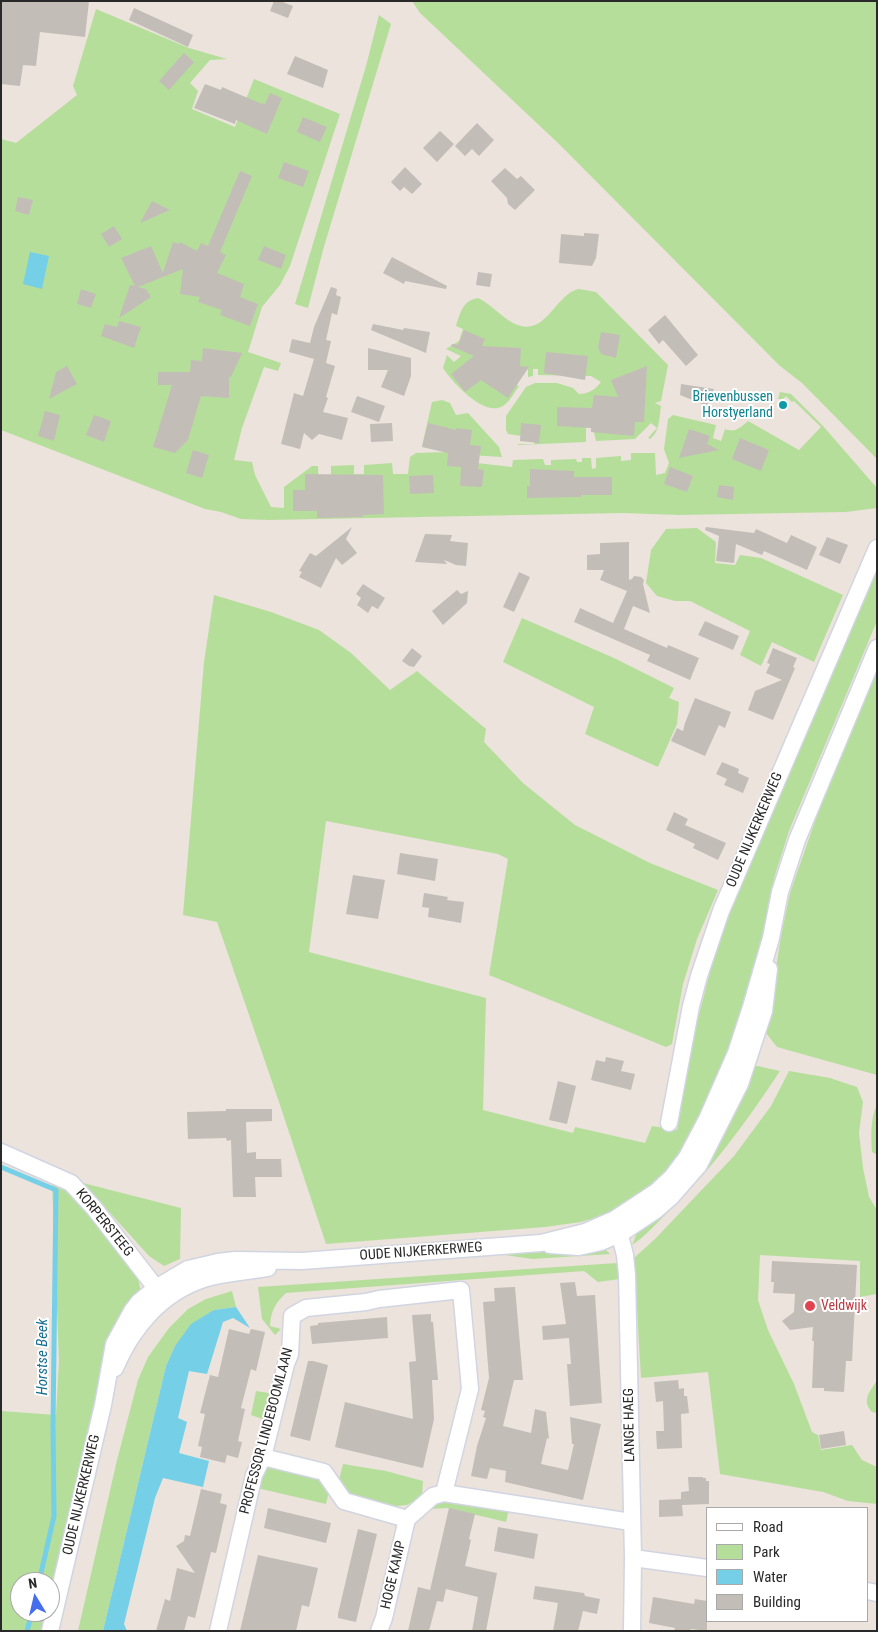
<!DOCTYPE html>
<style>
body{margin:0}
#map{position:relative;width:878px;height:1632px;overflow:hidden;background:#ebe3dc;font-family:"Roboto Condensed",sans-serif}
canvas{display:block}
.frame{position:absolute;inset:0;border:2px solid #292929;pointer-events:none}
.legend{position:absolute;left:706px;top:1507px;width:162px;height:115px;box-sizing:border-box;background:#fff;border:1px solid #a9a9a9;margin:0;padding:6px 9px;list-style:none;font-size:15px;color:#292929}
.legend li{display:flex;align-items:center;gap:10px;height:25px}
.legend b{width:25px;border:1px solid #a9a9a9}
.north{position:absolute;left:10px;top:1572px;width:50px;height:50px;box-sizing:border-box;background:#fff;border:1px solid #a9a9a9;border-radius:50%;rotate:351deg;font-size:14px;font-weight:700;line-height:20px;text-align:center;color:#292929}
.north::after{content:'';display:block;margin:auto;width:18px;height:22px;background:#456eee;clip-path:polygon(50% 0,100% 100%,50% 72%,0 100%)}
</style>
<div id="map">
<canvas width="878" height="1632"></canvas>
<div class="frame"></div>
<ul class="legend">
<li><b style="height:6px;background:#fff"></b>Road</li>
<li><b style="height:14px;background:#b6de9b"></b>Park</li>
<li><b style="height:14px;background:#75cfe7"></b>Water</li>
<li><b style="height:14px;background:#c3bdb8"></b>Building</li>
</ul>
<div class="north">N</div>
</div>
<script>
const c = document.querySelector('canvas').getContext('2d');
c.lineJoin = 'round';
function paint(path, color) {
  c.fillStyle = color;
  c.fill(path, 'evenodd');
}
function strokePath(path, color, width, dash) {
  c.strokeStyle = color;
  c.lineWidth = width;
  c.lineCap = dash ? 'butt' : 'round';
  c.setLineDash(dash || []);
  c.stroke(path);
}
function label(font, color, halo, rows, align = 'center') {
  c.font = font + ' "Roboto Condensed",sans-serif';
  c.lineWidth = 4;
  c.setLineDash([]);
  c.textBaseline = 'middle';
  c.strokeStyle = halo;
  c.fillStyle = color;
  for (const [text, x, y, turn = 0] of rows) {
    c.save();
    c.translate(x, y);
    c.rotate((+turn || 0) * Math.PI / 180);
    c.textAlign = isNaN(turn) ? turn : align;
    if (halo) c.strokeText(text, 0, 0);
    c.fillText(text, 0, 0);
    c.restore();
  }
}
paint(new Path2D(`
 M412 1H877V459L802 383 780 366 559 144 420 13Z
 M96 9 189 48 227 59 210 60 190 83 198 91 192 109 235 127 254 79 340 114 290 266 280 285 262 307 248 352 281 363 278 371 264 367 242 428 234 460 252 462 255 475 271 507 284 508V487L312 466H318L319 497 331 496V466L354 465V474H364V465L392 463 393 474H408L410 457 416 453 448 452 449 448 422 446 432 402 442 400 450 403 456 415 468 413 499 447 502 457 470 455 468 462 512 467 513 460 543 459 545 465H551V460L576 459 577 462H582V458H591L592 469 596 468V458L621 456V461L631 460V453H655L656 475 665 473 669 463 664 449 668 419 673 415 716 425 713 438 721 441 725 429C735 433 740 428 748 421L799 450 821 427 794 401 792 402 786 396 783 399H778L780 392 791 394 823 426 877 488V508L846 512 679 515 623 513 268 520 241 519 221 512 205 509 1 430V139L16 143 77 95 73 86Z
 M379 15 391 24 323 250 308 308 295 304 366 66Z
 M579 289 596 292 668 365 661 401 655 403 661 406C659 418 660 432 650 439L648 438 657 428 651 423 635 439 596 441 593 428H586V442L518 445V444H534L535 438 508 434 506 430V416L526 387 535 383H557L573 388 579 394C588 394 595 390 601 382L591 376 538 375V369H533V376L528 377V369L501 379 519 386C513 394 508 406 498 408 480 412 452 382 443 368L447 355 454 362 461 356 446 349 459 341 463 329 456 326C460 313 463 300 478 298 491 304 500 316 513 323 546 340 554 294 579 289Z
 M697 528 716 542 715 563 735 565 740 555 761 558 843 595 814 662 772 642 761 666 740 655 750 631 690 601H675L657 596 646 583 651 550 666 529Z
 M877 564V621L789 831 775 875 753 982 741 1021 696 1127 680 1154 663 1176 650 1189 614 1212 581 1222 545 1227 326 1244 279 1102 217 922 183 915 204 662 214 595 271 612 319 630 351 653 390 690 417 671 486 729 484 742 523 783 575 825 650 863 718 890 697 939 683 984 672 1044 666 1047 489 975 508 859 498 854 326 821 309 952 486 998 483 1110 573 1133 575 1127 645 1143 652 1126 677 1130 694 1034 724 918Z
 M522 618 614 658 674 688 669 698 679 702 677 724 658 767 585 734 594 707 503 662Z
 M877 672V1075L777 1047 766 1033 781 936 790 893 821 804Z
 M753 1065 780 1071C745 1124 709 1173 663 1217 653 1227 644 1237 632 1245L638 1230Z
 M789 1071 830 1078 857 1087 863 1102 859 1133 863 1168 869 1197 877 1210V1294L860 1297V1261L760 1255 758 1300 768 1330 794 1384 812 1432 818 1435 821 1450 852 1445 862 1460 877 1467V1504L848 1501 823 1492 720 1474 708 1372 641 1378 634 1258 655 1239 734 1156 771 1106Z
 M877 1104V1155L872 1152C871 1136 870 1120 877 1104Z
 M52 1182 73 1195 92 1215 138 1277 141 1293 101 1379 50 1594V1582H20V1612H46L41 1631H1V1411L56 1415 59 1361Z
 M83 1183 181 1208 180 1259 164 1266 149 1256Z
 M602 1246 610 1254 532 1259 505 1255Z
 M617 1263 619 1267 620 1279 598 1282 584 1271 286 1293C275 1303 271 1311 270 1326L281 1329 275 1335 262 1319 258 1287Z
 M232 1291 236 1307 214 1310 175 1346 166 1366 103 1631H78L117 1460 138 1380 148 1357 169 1328 188 1309 206 1299Z
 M877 1380V1413L872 1412C861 1400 870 1392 877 1380Z
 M256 1391 274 1394 268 1421 251 1415Z
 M343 1464 386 1471 423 1481 422 1496 407 1505 396 1506 349 1495 339 1480Z
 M269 1465 321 1476 329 1491 326 1504 257 1488 262 1469Z
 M443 1500 509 1509 506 1522 447 1508 428 1509 436 1502Z`), '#b6de9b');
paint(new Path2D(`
 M30 252 49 256 42 289 23 284Z
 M236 1307 250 1328 233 1318 223 1322 207 1374 189 1371 178 1418 187 1422 179 1453 209 1461 203 1487 163 1478 155 1498 124 1624 127 1631H103L166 1366 175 1346 191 1324 214 1310Z`), '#75cfe7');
strokePath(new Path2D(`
 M1 1167 56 1190 53 1425 54 1516 39 1582
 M27 1631 32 1612`), '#75cfe7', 5);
paint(new Path2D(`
 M1 1H89L85 37 40 32 36 66 23 65 20 86 1 84Z
 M274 1H280L293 6 288 18 270 11Z
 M134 8 193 35 188 47 129 20Z
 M184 53 194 62 169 90 159 81Z
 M295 56 328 70 323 88 287 74Z
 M205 84 221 90 222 87 262 104V103L265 104 270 93 282 98 267 134 236 120 235 124 194 108Z
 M303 117 327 127 320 142 297 132Z
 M477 123 494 140 479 156 472 149 465 156 455 146Z
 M440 131 454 144 437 162 423 148Z
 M284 162 309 171 303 187 278 178Z
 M405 167 422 184 412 194 404 187 400 191 391 182Z
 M505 168 517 179 521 176 535 190 515 210 508 204 507 198 491 181Z
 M240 171 252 176 220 252 226 255 217 273 244 284 240 297 258 304 250 326 220 315 222 310 198 302 200 297 180 294 183 269 138 287 146 289 151 297 119 318 130 285 135 286 121 258 151 246 163 273 173 242 179 244 180 242 197 251 201 243 208 246Z
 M18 197 33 200 29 215 15 211Z
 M152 201 170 210 140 223Z
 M114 226 122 239 109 247 101 234Z
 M584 233 599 234 596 258 592 266 559 263 561 234 584 236Z
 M264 246 286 255 281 269 258 260Z
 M392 257 447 286 446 289 405 281 404 284 383 273Z
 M478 272 492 274 490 287 476 285Z
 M331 287 337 289 336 295 341 297 337 315 332 313 326 340 331 341 326 363 335 366 326 397 328 398 323 412 348 418 342 440 319 434 312 440 304 433 300 449 281 444 294 393 303 396 314 359 289 352 292 339 310 343 314 327Z
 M81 289 96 294 91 308 77 304Z
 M665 315 698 355 686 366 663 340 659 344 648 330Z
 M119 321 141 327 134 348 101 336 105 324 117 327Z
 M373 324 403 330 404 328 430 332 426 353 371 330Z
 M464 330 485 339 482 346 521 348 520 366 529 367 508 398 481 380 465 392 451 374 474 356 451 346 452 344 458 345Z
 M601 332 620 335 616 358 601 354 598 347Z
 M203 348 242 353 231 377H229V398L201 396 188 440 175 453 153 447 172 385H158V372H190L191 360 202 361Z
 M368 348 411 358V376L404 396 381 387 388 370H368Z
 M546 352 588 356 585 380 544 373Z
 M67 366 77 384 49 399 56 372Z
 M647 366 644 422H635L634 436 591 432V428L557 426V407L592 408 594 395 618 397 611 380Z
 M681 384 714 389 707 406 680 395Z
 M357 396 385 406 379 422 351 412Z
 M45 411 60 415 54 441 38 436Z
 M94 415 111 421 104 442 86 435Z
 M392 423 393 441 371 442 370 424Z
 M428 423 456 430V428L472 430 470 445 481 446 478 469 484 470 482 487 460 486 461 467 447 466 448 453 422 447Z
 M521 423 541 425 539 443 520 441Z
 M689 429 710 436 707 444 719 450 679 458Z
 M740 438 769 450 761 471 732 459Z
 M193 450 209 455 202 478 186 473Z
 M670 467 693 476 687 492 664 484Z
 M530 469 574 471V477H612V495H581V497L527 498V486H530Z
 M305 474 383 475 384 514 363 515V517L317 518V511H293V490H305Z
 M433 475 434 493 410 494 409 476Z
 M719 485 734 487 733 500 717 497Z
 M352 527 346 539 357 553 342 565 336 558 321 588 299 577 302 572 299 571 310 553 316 556Z
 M706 527 754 533 756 529 787 543 791 535 817 547 807 570 764 551 762 555 736 544 734 563 716 561 719 536 705 530Z
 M425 534 452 535 450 541 468 543 466 566 456 565 444 560 447 564 415 562Z
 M827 537 848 545 840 564 819 555Z
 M629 542V580L632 579 634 576 641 577 644 580 643 584 650 613 633 606 624 629 667 648 668 645 699 658 690 680 647 661 650 655 574 622 580 608 613 623 627 591 600 580 604 570H587V555L600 554V543Z
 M519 572 530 577 514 612 503 607Z
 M363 584 385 598 378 609 372 606 368 613 357 605 361 598 356 594Z
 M457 590 461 594 468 591 467 603 443 625 432 611Z
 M705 621 739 636 733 650 698 635Z
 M412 648 422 656 414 667 409 666 402 661Z
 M773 648 797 658 793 667 795 668 773 720 748 710 755 691 782 680 766 673 770 664 767 663Z
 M695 698 731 712 725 728 719 725 705 756 671 741 677 728 683 731 685 723Z
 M722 762 739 769 738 773 749 778 743 793 724 785 727 779 716 774Z
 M674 812 688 819 685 825 726 843 718 860 693 848 695 844 666 830Z
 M400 853 438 859 435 881 397 874Z
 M353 875 385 880 378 919 346 914Z
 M424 893 448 897 447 900 464 902 461 923 428 917 429 908 422 907Z
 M606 1057 624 1061 621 1071 635 1074 631 1090 591 1080 596 1060 605 1062Z
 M558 1081 576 1086 567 1124 549 1120Z
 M226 1109H272V1121L246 1122 247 1153 256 1152V1159H281L282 1177H255L256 1197H233L231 1140 227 1141 226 1138 188 1139 187 1112 226 1111Z
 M772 1261 857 1265 852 1361H846L844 1392 824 1391V1388H812L814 1341H812L813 1327 790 1330 782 1321 794 1312 795 1294 773 1293 774 1282H771Z
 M575 1282 577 1296 595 1295 602 1403 570 1406 567 1364H571L569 1338 543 1340 542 1326 566 1324 560 1283Z
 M515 1287 523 1380H514L503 1426 531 1433 535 1409 546 1412 549 1439 547 1438 541 1464 568 1470 574 1444H572L570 1417 601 1424 583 1500 505 1482 506 1471 490 1468 487 1479 471 1476 477 1446 486 1418 483 1417 485 1411 481 1410 489 1378 483 1302 495 1301 494 1288Z
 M431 1314V1322H433L438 1380H432L434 1419 423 1468 335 1447 345 1402 413 1419 409 1362 416 1361 412 1315Z
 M387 1317 388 1338 312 1344 310 1326 318 1325V1323Z
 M229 1329 249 1334 251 1329 265 1332 256 1371 251 1369 241 1408 245 1409 238 1441 242 1442 238 1458 227 1455 225 1463 200 1457 202 1447 198 1446 205 1414 200 1413 210 1375 218 1377Z
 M308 1361H313L328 1365 310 1441 290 1436Z
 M678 1380 679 1389 684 1388V1396H687L689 1413 681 1414 682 1448 657 1449 656 1431H664L663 1401 656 1402 654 1382Z
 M844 1431 846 1445 821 1449 819 1435Z
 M688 1477H703V1478H706V1481H709V1504L682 1505 683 1516 659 1517V1500L681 1499V1492L689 1491Z
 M201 1489 222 1494 220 1503 227 1505 216 1553 211 1552 195 1618 188 1616 184 1631H156L165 1599 170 1601 177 1568 195 1573 176 1546 184 1541 185 1535 190 1536Z
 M268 1508 331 1523 326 1543 264 1528Z
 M449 1508 475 1514 469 1539 471 1540 465 1566 497 1573 486 1631H472L478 1597 446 1589 443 1602 437 1601 429 1631H408L418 1587 430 1590Z
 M498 1527 538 1534 534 1559 494 1551Z
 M358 1529 377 1534 356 1622 338 1618V1614Z
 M258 1555 318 1568 309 1607 302 1605 296 1631H240Z
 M535 1586 584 1593 585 1596 600 1599 597 1614 583 1611 578 1631H553L558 1603 533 1599Z
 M653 1597 694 1604 695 1599 707 1601V1631L691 1629 690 1631H674L675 1628 649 1623Z`), '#c3bdb8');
const minor = new Path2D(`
 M669 1123 691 1006 699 976 721 911 877 548
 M1 1152 71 1183 94 1208 163 1297
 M617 1224 625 1255 627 1275 633 1558 632 1631
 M550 1245 579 1247 601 1242 620 1234 656 1210 671 1197 699 1165 740 1084 764 1011 769 969
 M115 1368C132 1328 161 1293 204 1279 225 1272 247 1272 268 1268
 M263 1457 324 1472 344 1501 407 1519 384 1618 379 1631
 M407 1519 433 1496 444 1493 631 1522
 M633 1558 707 1568
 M867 1591 877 1593
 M50 1631 103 1405 114 1344 132 1311 139 1302 156 1288 188 1269 218 1262 235 1260 302 1261 541 1243 585 1232 615 1219 656 1192 672 1177 687 1157 707 1119 736 1053 751 1007 771 938 780 892 797 840 877 648
 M218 1631 254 1475 263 1457 286 1364 290 1354 292 1316 306 1308 366 1302 379 1299 461 1290 470 1389 444 1493`);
strokePath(minor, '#d1d5e1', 19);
strokePath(minor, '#fff', 16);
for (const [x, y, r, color] of [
 [783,405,5,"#0f9aa8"],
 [810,1306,6,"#e0444e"]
]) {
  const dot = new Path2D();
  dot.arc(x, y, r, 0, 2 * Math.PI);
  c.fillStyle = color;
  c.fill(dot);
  strokePath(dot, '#fff', 2);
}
label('14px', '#0d838f', '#fff', [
 ["Brievenbussen",773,397],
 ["Horstyerland",773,413]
], 'right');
label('14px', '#292929', '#fff', [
 ["OUDE NIJKERKERWEG",755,830,-67],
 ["KORPERSTEEG",104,1223,51],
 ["OUDE NIJKERKERWEG",421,1252,-4],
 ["LANGE HAEG",630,1425,-91],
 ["PROFESSOR LINDEBOOMLAAN",267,1431,-75],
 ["OUDE NIJKERKERWEG",82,1495,-77],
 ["HOGE KAMP",394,1575,-77]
]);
label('14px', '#be3a42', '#fff', [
 ["Veldwijk",821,1306]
], 'left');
label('italic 15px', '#156d91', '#fff', [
 ["Horstse Beek",43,1357,-90]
]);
</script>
